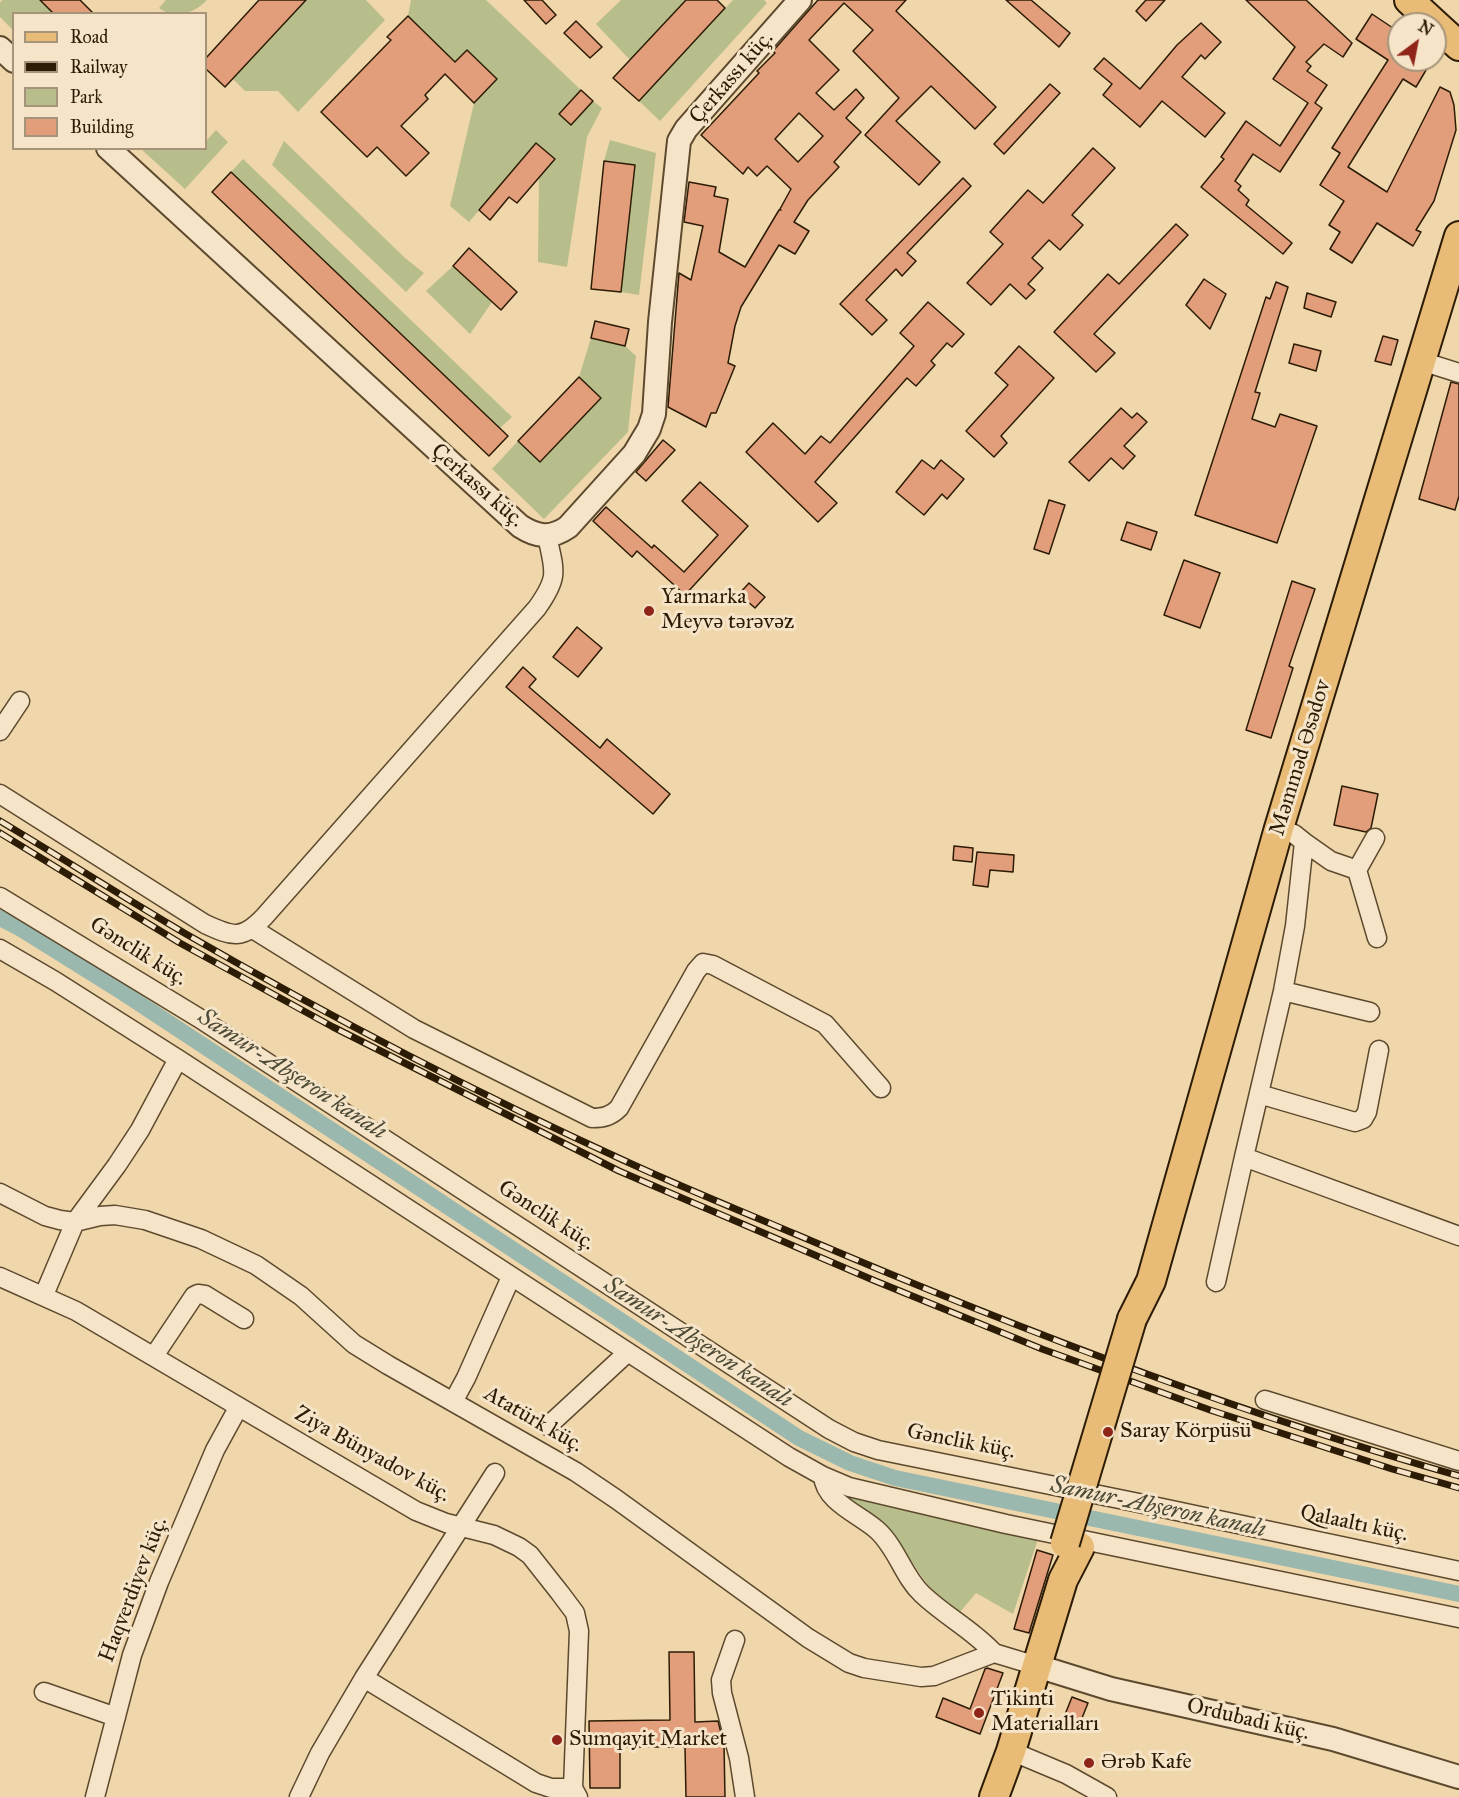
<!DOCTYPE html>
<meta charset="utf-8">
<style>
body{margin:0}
#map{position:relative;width:1459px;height:1797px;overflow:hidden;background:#f0d6ab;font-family:"IM FELL Great Primer",serif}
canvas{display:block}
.legend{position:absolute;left:12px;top:12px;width:195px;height:138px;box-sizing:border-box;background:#f5e4c8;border:2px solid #a5947a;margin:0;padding:8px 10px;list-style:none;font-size:18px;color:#2c1c05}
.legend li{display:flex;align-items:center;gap:12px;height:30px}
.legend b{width:30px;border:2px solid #a5947a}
.north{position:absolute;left:1387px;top:12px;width:60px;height:60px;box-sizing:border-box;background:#f5e4c8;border:2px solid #a5947a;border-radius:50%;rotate:32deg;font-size:16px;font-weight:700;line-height:24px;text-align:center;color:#2c1c05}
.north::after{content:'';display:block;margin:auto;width:21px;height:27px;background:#8f2418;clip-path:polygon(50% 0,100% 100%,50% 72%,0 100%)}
</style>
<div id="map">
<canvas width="1459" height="1797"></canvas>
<ul class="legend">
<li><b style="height:8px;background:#e8bb76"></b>Road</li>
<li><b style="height:8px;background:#2c1c05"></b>Railway</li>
<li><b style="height:16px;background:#b7be8b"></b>Park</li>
<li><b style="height:16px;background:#e29e7b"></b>Building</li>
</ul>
<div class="north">N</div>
</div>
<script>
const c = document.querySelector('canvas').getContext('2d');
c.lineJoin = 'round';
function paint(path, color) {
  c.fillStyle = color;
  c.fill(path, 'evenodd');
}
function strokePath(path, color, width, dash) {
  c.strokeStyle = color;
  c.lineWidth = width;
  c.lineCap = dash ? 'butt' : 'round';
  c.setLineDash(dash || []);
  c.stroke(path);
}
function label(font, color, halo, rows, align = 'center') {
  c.font = font + ' "IM FELL Great Primer",serif';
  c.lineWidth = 6;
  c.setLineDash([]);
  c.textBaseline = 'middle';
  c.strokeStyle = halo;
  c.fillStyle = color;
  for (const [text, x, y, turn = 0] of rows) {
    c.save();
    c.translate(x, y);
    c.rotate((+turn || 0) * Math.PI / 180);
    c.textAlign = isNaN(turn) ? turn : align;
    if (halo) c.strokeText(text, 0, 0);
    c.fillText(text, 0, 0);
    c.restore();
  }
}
paint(new Path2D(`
 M2 0H40L55 13 14 14 13 30 0 17V3Z
 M166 0H207C195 13 174 20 159 8Z
 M306 0H366L385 20 298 112 278 91H245L233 79Z
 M411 0H486L581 90 559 115 571 125 593 101 602 108 587 137 567 267 538 262 539 177 555 159 537 143 469 222 450 206 474 103 497 79 467 50 455 62 408 16Z
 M621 0H686L630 60 596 24Z
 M733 0H764L767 3 660 121 639 101Z
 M216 130 228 142 185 189 141 149 206 148V141Z
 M610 140 656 153 639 295 621 292 635 165 604 161Z
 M284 141 405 258 424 273 406 292 272 165Z
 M243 159 512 417 500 428 231 172Z
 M453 266 492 302 470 334 426 291Z
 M591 338 625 346 636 356 628 432 544 519 492 469 518 441 541 462 601 398 579 377Z
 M853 1492 1038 1539 1013 1614 976 1593 960 1612 934 1594 897 1540 849 1501Z`), '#b7be8b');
strokePath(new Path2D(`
 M0 918 21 929 122 992 799 1438 850 1463 895 1478 1459 1594`), '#9bb8ae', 16);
const building = new Path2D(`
 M40 0H80L94 14H54Z
 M259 0H306L225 87 206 69V58Z
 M524 0H542L556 15 546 24Z
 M686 0H717L725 8 639 101 613 78Z
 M818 0H906L896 11 996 107 975 129 931 86 896 121 940 162 919 185 865 135 899 98 853 51 873 30 844 3 809 40 839 70 816 93 834 110 856 89 864 98 846 118 861 132 834 162 839 167 808 200 794 222 809 231 795 254 779 245 741 307 735 326 728 363 735 366 716 413H711L706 427 668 407 679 273 691 280 703 226 684 222 689 182 716 187 714 196 728 199 719 252 745 267 779 210H781L780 209 791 189 767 166 757 176 748 167 743 174 701 135 759 73 757 71 775 53 773 51ZM799 113 823 136 798 162 775 139Z
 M1006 0H1031L1070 33 1059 47Z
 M1146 0H1165L1146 21 1136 11Z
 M1246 0H1306L1352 43 1343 57 1324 44 1306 62 1311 66 1307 71 1327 85 1315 103 1322 108 1280 172 1253 154 1235 181 1241 186 1238 190 1249 200 1246 205 1292 243 1283 254 1201 187 1224 159 1221 157 1246 121 1280 146 1308 103 1273 79 1295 47Z
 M1372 14 1399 32V60H1432L1416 87 1403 79 1348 167 1387 192 1440 87 1450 92 1454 105 1456 130 1434 201 1416 230 1421 232 1413 246 1377 223 1352 263 1330 249 1340 232 1329 225 1344 201 1320 185 1340 153 1332 148 1388 60 1356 39Z
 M408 16 455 62 467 50 497 79 474 103 445 74 425 95 428 99 401 126 429 153 406 176 377 147 367 157 321 112 391 40 387 37Z
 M576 21 602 47 590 58 564 33Z
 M1201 23 1221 42 1205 59 1201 55 1182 77 1225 113 1205 137 1162 101 1140 127 1103 95 1112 84 1094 69 1104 58 1140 89 1177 45Z
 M1050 84 1060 93 1004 154 994 144Z
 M581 90 593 101 571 125 559 114Z
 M536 143 555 159 517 203 509 197 490 220 479 210Z
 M1093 148 1115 168 1072 215 1083 225 1060 250 1049 240 1032 258 1043 268 1028 284 1035 290 1026 299 1010 284 991 305 967 283 1003 244 990 232 1028 190 1043 203Z
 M604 161 635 165 621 292 591 289Z
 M231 172 508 436 489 456 212 192Z
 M963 178 971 186 907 253 916 261 902 276 896 269 866 300 887 320 872 335 840 304Z
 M1176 224 1188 235 1094 334 1115 353 1096 372 1054 332 1108 274 1119 284Z
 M469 248 517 292 501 310 453 266Z
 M1204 279 1226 294 1210 329 1186 305Z
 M1276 282 1288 287 1255 392 1260 393 1252 419 1275 427 1280 414 1317 426 1277 543 1195 515 1266 297 1270 299Z
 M1307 293 1336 302 1331 317 1304 308Z
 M928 302 964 334 952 347 947 343 931 361 935 365 916 386 907 378 815 482 837 503 818 522 746 452 773 423 805 454 821 436 830 443 914 346 900 333Z
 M595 321 629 329 625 346 591 338Z
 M1383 336 1398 340 1391 365 1375 361Z
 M1294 344 1321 351 1316 371 1289 363Z
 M1019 346 1054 378 1001 436 1007 443 994 457 966 431 1008 385 995 373Z
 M579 377 601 398 540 462 518 441Z
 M1451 382 1459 384V496L1455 510 1419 499Z
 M1121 408 1132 418 1137 413 1147 422 1124 446 1135 456 1123 469 1111 458 1089 481 1069 462Z
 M663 440 675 450 646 481 636 472Z
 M922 460 934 469 941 460 964 479 947 499 942 494 924 515 896 492Z
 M700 482 748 526 685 595 637 551 632 557 593 521 606 507 652 548 654 545 684 572 718 535 682 501Z
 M1049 500 1065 505 1049 554 1034 549Z
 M1127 522 1157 532 1151 550 1121 540Z
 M1184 560 1220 573 1200 628 1164 615Z
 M1292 581 1315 589 1289 666 1293 668 1271 738 1246 730Z
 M749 583 765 597 755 608 739 594Z
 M577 627 602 648 578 677 553 657Z
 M523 667 536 679 529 687 600 748 607 739 670 794 653 814 506 687Z
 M1342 786 1378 794 1371 828 1366 832 1334 825Z
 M954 846 973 848 972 862 953 860Z
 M977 852 1014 855 1013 872 990 870 988 887 973 885Z
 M1037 1550 1053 1555 1029 1633 1014 1629Z
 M669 1652H694L695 1722 718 1721 724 1745 725 1797H686L685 1747H620V1788H590L589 1721 670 1720Z
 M987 1668 1003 1673 980 1734 936 1717 943 1698 970 1709 985 1669Z
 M1072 1697 1088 1703 1080 1723 1064 1717Z`);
paint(building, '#e29e7b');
strokePath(building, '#2c1c05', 1.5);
const minor = new Path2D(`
 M1421 361 1459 373
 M0 731 20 701
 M0 794 205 924C233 937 242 940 264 917L537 608C559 577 555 572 547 536
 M1279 828 1294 834 1304 842 1295 926 1283 991 1244 1157 1459 1236
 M1375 838 1357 870 1377 938
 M1304 842 1331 861 1357 870
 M0 897 199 1018 829 1429 854 1442 878 1450 1134 1502 1459 1571
 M253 929 414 1029 592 1118C604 1118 611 1116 619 1108L696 971 703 963 713 965 825 1024 881 1088
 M0 949 55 981 178 1059 789 1457 823 1476C825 1502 859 1514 877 1530 897 1548 903 1576 922 1594 945 1616 973 1630 994 1653
 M1283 991 1370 1012
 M1259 1094 1355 1122 1363 1119 1367 1112 1379 1050
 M0 1193 45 1216 60 1220 75 1222 100 1216 115 1215 145 1220 201 1239 256 1265 301 1296 354 1344 388 1365 576 1472 616 1499 808 1638 849 1663 864 1668 921 1677 934 1676 994 1653 1037 1666
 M0 1277 76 1311 416 1511 446 1523 494 1535 519 1547 530 1555 560 1593 575 1613 579 1631 573 1788 578 1797
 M1216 1282 1244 1157
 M44 1295 75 1222 117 1165 140 1130 178 1059
 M154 1356 194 1296 198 1294 205 1295 244 1319
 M1265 1400 1459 1461
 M453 1402 466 1378 511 1277
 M548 1426 628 1352
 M823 1476 849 1487 1006 1524 1459 1618
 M735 1640 721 1680 722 1693 739 1758 745 1797
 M364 1678 536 1783 551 1788H573
 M44 1692 116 1717
 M1011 1751 1066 1774 1107 1797
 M95 1797 132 1655 159 1582 215 1450 238 1408
 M299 1797 320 1753 364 1678 495 1473`);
const tertiary = new Path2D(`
 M0 48 14 61
 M108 148 520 526C537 537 551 539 568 527L634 454 649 429 654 414 660 322 679 141 686 129 800 0
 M1037 1666 1111 1689 1333 1739 1459 1777`);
const primary = new Path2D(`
 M1409 0 1435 24
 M1435 24 1459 46
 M1132 1319 1151 1281 1279 828 1459 236
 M994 1797 1011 1751 1063 1580 1080 1547`);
strokePath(minor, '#5d4a2e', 21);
strokePath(tertiary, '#5d4a2e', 26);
strokePath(primary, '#2c1c05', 32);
strokePath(minor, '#f5e4c8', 18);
strokePath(tertiary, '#f5e4c8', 22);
strokePath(primary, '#e8bb76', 28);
const rail = new Path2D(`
 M0 821C62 858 123 897 186 934 327 1015 474 1092 623 1160 681 1187 741 1211 800 1236 1015 1328 1234 1412 1459 1476
 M0 833 180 943 333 1027 619 1171 873 1280 1042 1349 1210 1410 1392 1469 1459 1488`);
strokePath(rail, '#2c1c05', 7);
strokePath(rail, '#f5e4c8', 4.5, [14]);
const primaryBridge = new Path2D(`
 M1065 1543 1132 1319`);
strokePath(primaryBridge, '#2c1c05', 32, []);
strokePath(primaryBridge, '#e8bb76', 28);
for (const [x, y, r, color] of [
 [649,611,6,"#8f2418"],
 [1108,1432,6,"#8f2418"],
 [979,1713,6,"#8f2418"],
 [557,1740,6,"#8f2418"],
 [1089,1763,6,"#8f2418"]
]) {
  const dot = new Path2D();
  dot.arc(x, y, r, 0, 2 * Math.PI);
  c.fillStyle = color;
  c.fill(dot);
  strokePath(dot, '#f5e4c8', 2);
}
label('22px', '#2c1c05', '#f5e4c8', [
 ["Çerkassı küç.",732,78,-49],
 ["Çerkassı küç.",477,486,41],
 ["Məmməd Əsədov",1301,758,-73],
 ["Gənclik küç.",138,952,32],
 ["Gənclik küç.",546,1216,33],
 ["Atatürk küç.",533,1420,30],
 ["Gənclik küç.",961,1442,11],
 ["Ziya Bünyadov küç.",372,1455,29],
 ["Qalaaltı küç.",1354,1524,12],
 ["Haqverdiyev küç.",134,1590,-69],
 ["Ordubadi küç.",1248,1720,13]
]);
label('22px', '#2c1c05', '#f5e4c8', [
 ["Yarmarka",661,598],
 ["Meyvә tәrәvәz",661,623],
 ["Saray Körpüsü",1120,1432],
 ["Tikinti",991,1700],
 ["Materialları",991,1725],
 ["Sumqayit Market",569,1740],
 ["Ərəb Kafe",1101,1763]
], 'left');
label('italic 24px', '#4d4b38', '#f5e4c8', [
 ["Samur-Abşeron kanalı",292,1075,33],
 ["Samur-Abşeron kanalı",698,1343,33],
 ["Samur-Abşeron kanalı",1158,1508,12]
]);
</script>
